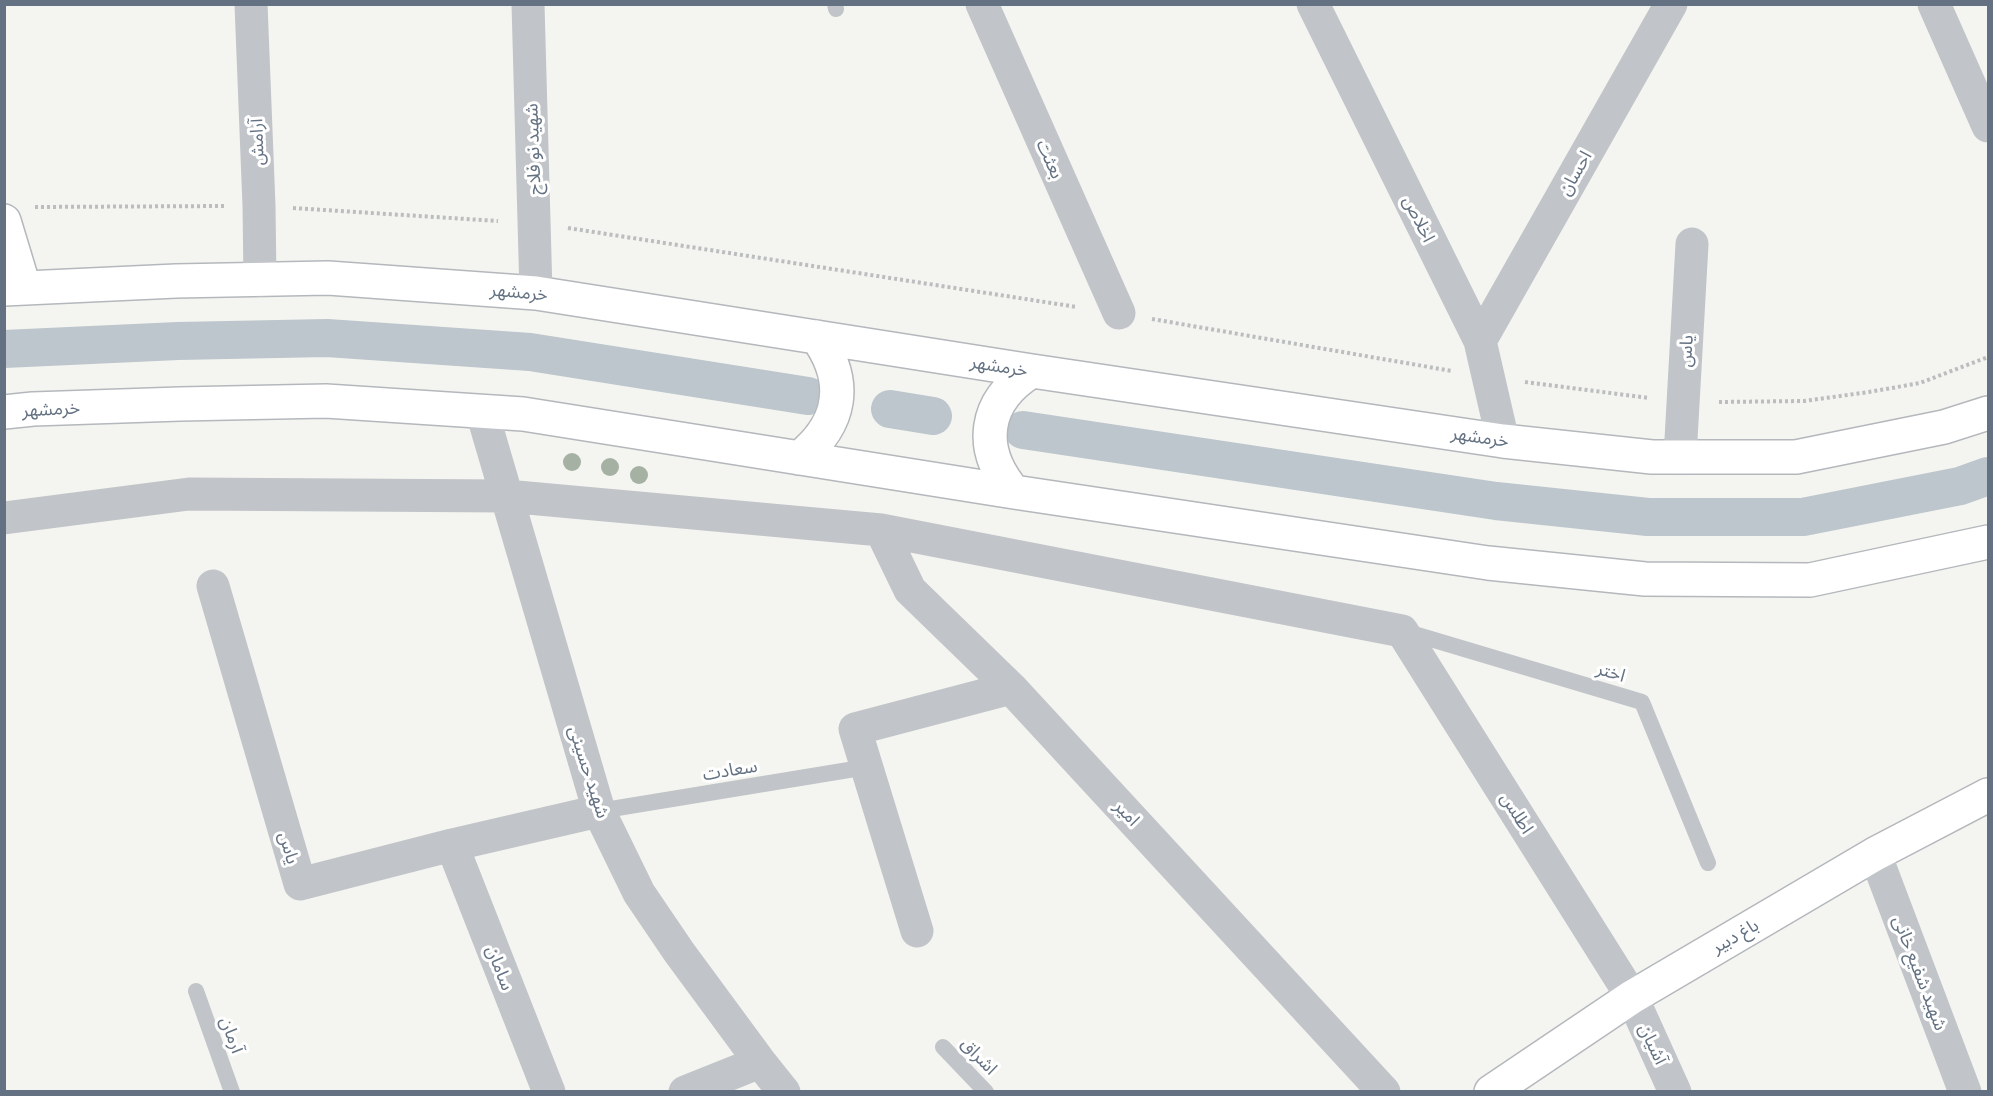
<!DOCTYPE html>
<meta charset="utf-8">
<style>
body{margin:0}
#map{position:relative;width:1993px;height:1096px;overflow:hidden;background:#f4f5f0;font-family:Ubuntu,sans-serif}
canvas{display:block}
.frame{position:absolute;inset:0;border:6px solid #637182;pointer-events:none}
</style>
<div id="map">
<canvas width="1993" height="1096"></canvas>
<div class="frame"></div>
</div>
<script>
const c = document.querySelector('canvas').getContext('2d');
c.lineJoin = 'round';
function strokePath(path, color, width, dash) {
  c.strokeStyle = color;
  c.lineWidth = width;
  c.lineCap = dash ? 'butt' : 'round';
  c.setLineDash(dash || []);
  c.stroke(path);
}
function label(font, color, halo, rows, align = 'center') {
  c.font = font + ' Ubuntu,"Noto Sans Arabic",sans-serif';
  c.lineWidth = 6;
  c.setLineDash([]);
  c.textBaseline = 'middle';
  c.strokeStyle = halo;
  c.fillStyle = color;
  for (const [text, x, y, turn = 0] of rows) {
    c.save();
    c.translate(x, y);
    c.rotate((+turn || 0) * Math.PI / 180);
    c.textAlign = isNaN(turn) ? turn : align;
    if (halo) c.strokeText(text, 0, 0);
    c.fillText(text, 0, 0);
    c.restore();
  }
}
strokePath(new Path2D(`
 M4 349 178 341 327 338 530 352 808 396
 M890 409 933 416
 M1023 430 1496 501 1648 517H1803L1960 486 1988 476`), '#bdc6cc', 38);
const secondary = new Path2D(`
 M4 221 24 287
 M1491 1092 1632 997 1875 854 1988 795`);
const primary = new Path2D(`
 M4 289 176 281 328 278 536 293 1032 371 1503 441 1652 457H1796L1944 427 1988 413
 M4 412 33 409 180 404 326 401 523 414 1014 492 1488 563 1645 579 1810 580 1988 542
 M799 458C842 424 849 382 817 337
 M1014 492C977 449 983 401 1032 371`);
strokePath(secondary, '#b4b8bd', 36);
strokePath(primary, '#b4b8bc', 36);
strokePath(new Path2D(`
 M35 207 226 206
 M293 208 498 221
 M568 228 1077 307
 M1152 319 1452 371
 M1525 382 1649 398
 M1719 402 1804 401 1869 392 1920 383 1988 357`), '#bbbdbf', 4, [3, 3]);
strokePath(new Path2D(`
 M835 4 836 9
 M1404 631 1642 702 1708 863
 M599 811 867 767
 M196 991 232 1092
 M943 1047 986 1092`), '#c1c4c8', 16);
strokePath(new Path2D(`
 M251 4 259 206 260 280
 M528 4 536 293
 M982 4 1119 313
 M1313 4 1480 341 1503 441
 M1934 4 1988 126
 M1480 341 1671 4
 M482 412 599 811 639 893 679 952 760 1062 784 1092
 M1680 457 1692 244
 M4 518 189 494 506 496 881 530 1402 631 1632 997 1675 1092
 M881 530 910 590 1011 688 1384 1092
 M213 586 300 884 452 845 599 811
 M452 845 549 1092
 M1875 854 1965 1092
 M917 931 855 729 1011 688
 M685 1092 760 1062`), '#c1c4c8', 33);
strokePath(secondary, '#fff', 33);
strokePath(primary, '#fff', 33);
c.fillStyle = '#a5b1a2';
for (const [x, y] of [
 [572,462],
 [610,467],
 [639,475]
]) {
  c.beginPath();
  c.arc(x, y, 9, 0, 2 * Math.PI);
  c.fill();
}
label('18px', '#637182', '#fff', [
 ["آرامش",257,142,-92],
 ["شهید نو فلاح",533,149,-92],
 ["بعثت",1050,159,66],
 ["احسان",1575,173,-60],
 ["اخلاص",1419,219,64],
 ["خرمشهر",519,292,5],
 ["یاس",1686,351,-87],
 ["خرمشهر",999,366,9],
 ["خرمشهر",51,409,-3],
 ["خرمشهر",1480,437,8],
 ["اختر",1611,672,17],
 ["سعادت",730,770,-9],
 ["شهید حسینی",589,772,72],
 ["امیر",1127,813,47],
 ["اطلس",1517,813,58],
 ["یاس",289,848,74],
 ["باغ دبیر",1735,936,-30],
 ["سامان",500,968,69],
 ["شهید شفیع خانی",1920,973,69],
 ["آرمان",232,1035,70],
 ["آشیان",1653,1044,65],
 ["اشراق",979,1056,46]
]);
</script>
